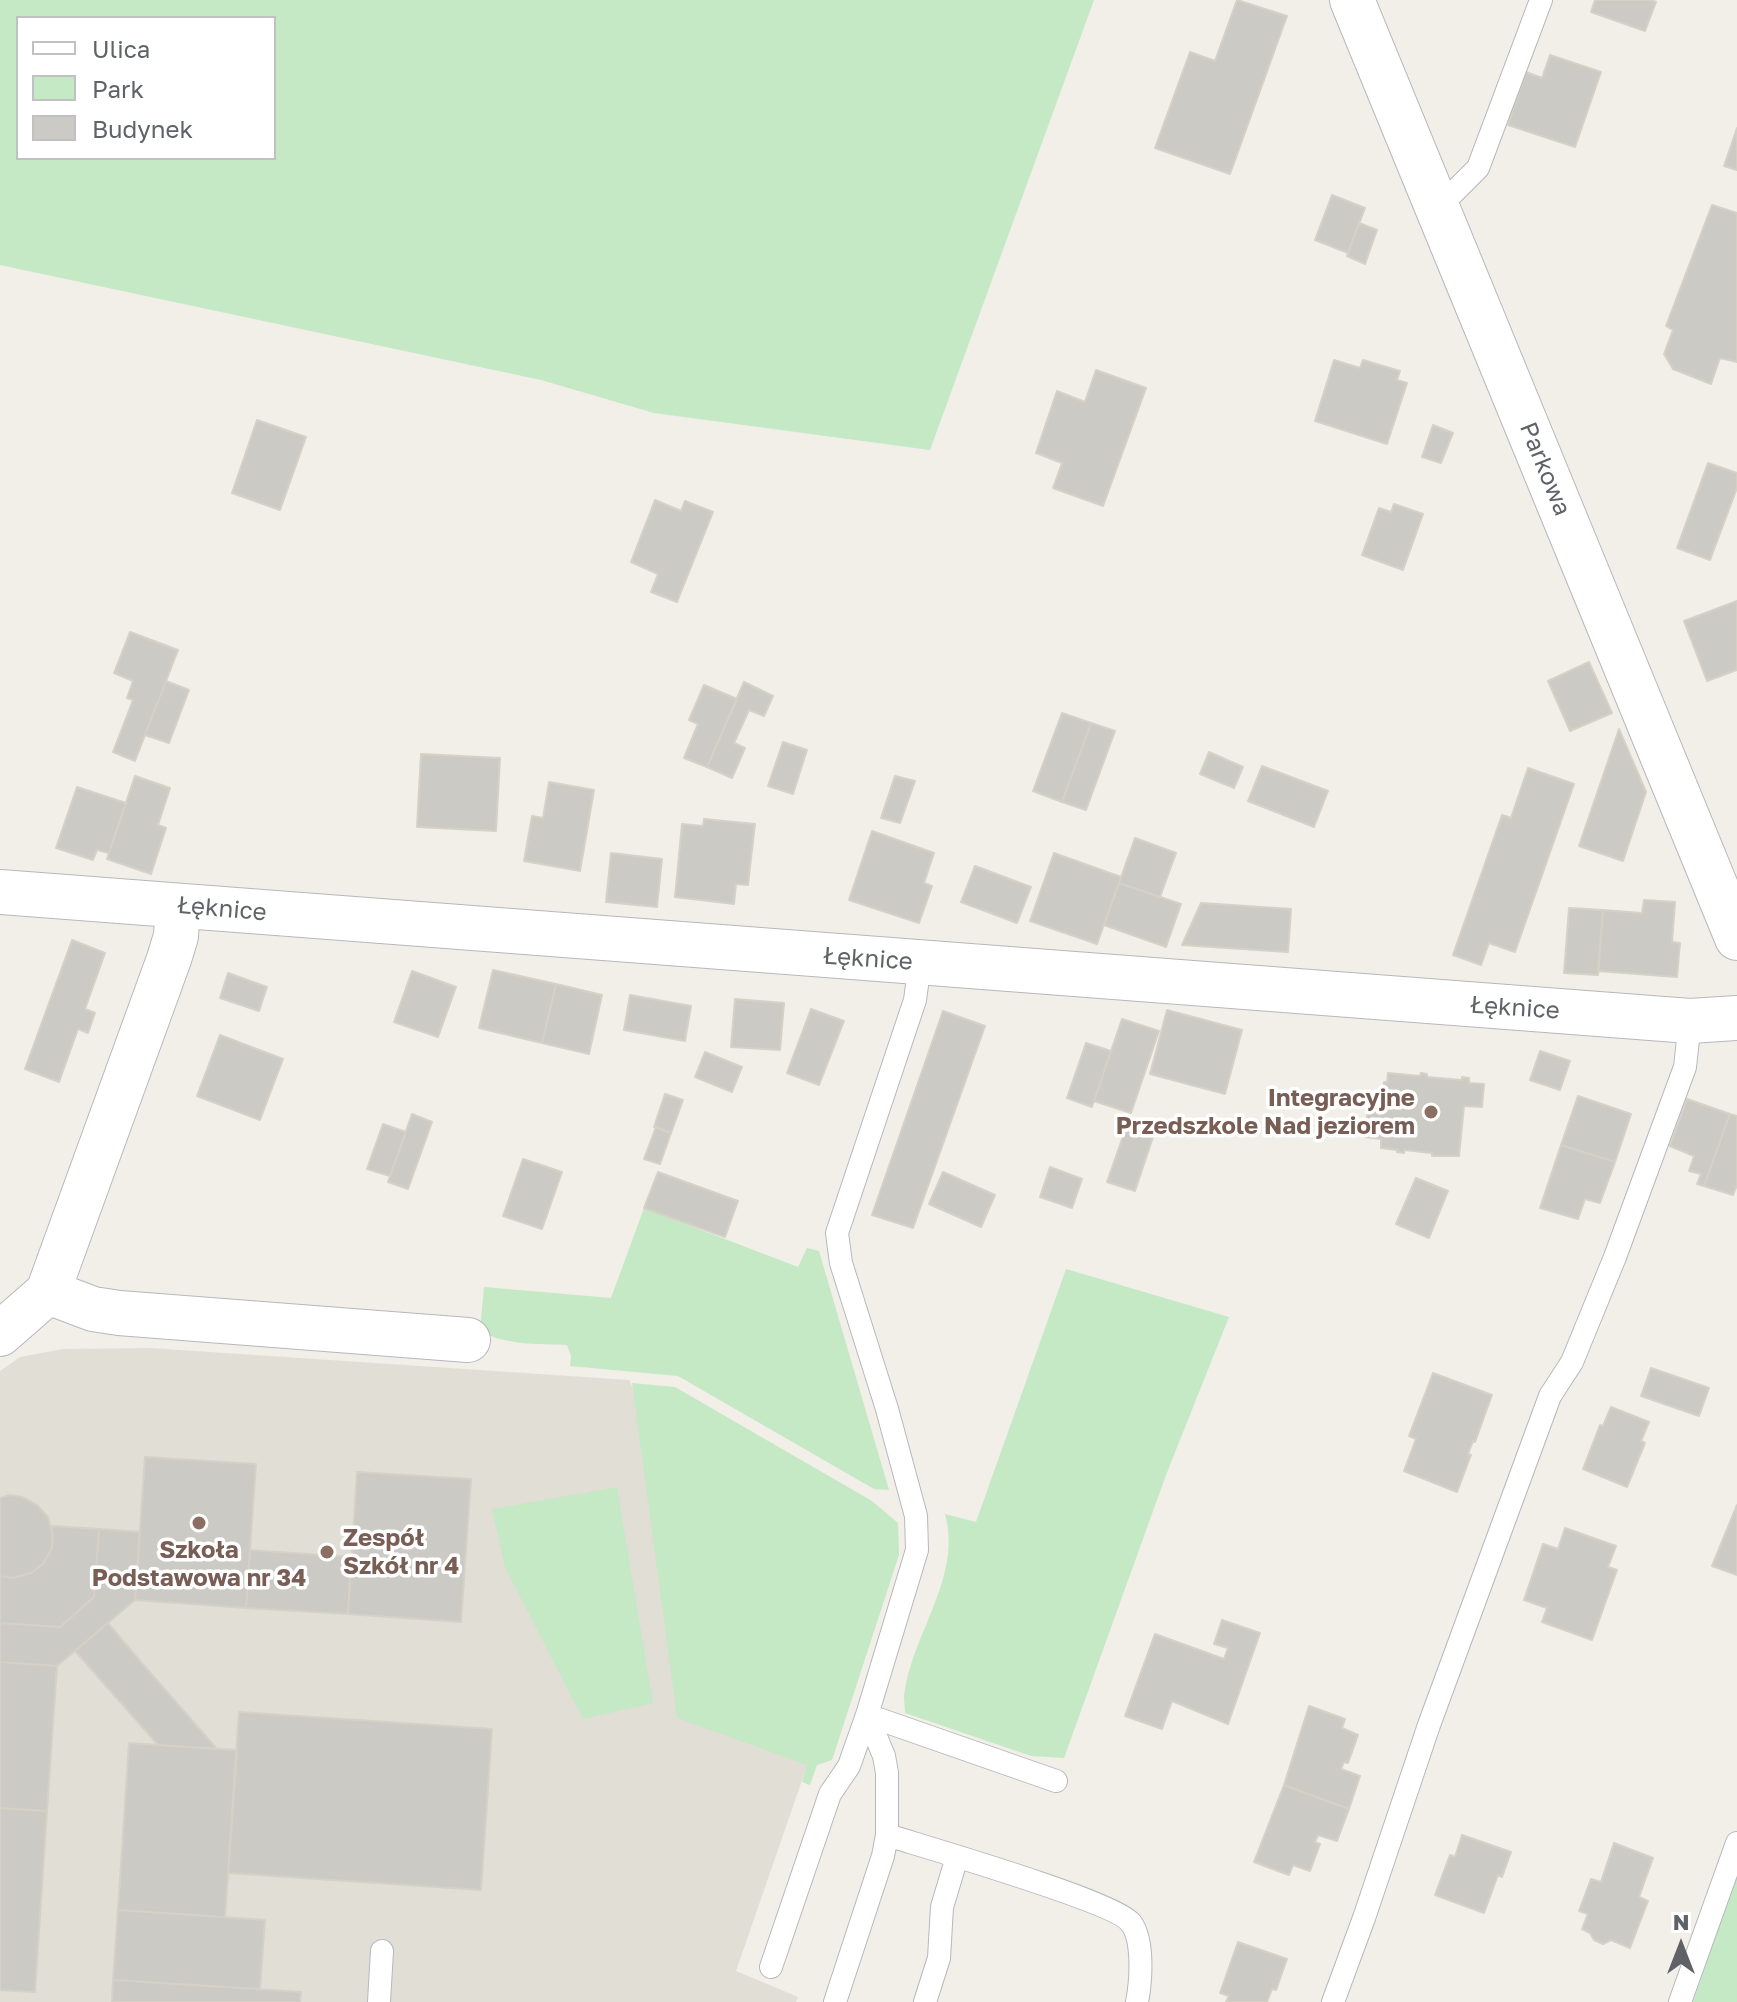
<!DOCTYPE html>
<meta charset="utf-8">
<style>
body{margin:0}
#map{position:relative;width:1737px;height:2002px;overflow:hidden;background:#f1efe8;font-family:"Golos Text",sans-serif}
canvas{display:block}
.legend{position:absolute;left:16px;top:16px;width:260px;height:144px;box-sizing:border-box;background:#fff;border:2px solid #bfc1c3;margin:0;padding:10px 14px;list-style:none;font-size:24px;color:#5f6368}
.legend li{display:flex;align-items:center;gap:16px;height:40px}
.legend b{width:40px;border:2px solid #bfc1c3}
.north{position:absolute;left:1641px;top:1906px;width:80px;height:80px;-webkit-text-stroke:6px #fff;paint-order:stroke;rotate:0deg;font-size:22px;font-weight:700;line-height:32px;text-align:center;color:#5f6368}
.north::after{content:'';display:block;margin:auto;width:28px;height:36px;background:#5f6368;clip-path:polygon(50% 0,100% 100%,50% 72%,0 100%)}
</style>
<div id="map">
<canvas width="1737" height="2002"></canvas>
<ul class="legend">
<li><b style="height:10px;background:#fff"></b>Ulica</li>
<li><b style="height:22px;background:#c5e8c5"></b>Park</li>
<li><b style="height:22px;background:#cccac5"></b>Budynek</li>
</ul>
<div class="north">N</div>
</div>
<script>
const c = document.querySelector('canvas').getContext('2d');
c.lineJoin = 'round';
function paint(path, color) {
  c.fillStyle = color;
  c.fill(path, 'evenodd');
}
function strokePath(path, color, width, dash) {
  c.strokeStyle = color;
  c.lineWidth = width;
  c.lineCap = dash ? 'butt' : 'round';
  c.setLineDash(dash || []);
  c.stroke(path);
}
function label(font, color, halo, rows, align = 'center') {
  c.font = font + ' "Golos Text",sans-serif';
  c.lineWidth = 7;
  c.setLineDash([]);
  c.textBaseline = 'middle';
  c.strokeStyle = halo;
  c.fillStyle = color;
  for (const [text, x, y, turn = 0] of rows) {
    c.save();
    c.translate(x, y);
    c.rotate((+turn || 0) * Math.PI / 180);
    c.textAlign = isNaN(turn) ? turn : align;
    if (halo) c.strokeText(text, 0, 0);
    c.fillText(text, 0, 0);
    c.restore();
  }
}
paint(new Path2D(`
 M150 1348 629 1380 807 1766 736 1971 798 1997 796 2002H0V1371L20 1357 63 1349Z`), '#e1ded6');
paint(new Path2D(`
 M0 0H1094L930 450 654 413 541 380 0 265ZM18 18H274V158H18Z
 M644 1208 798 1267 807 1248 819 1251 889 1490 874 1489 678 1376 570 1366 571 1356 567 1345C538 1344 505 1345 480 1331L484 1287 611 1298Z
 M1066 1269 1229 1317 1166 1475 1064 1758 1031 1756 905 1713 904 1698C910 1636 963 1578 945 1514L976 1522Z
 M632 1383 675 1387 872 1501 898 1523 899 1555 832 1760 817 1765 810 1785 802 1782 807 1765 677 1718Z
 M617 1487 653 1703 583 1719 505 1567 492 1509Z
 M1737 1875V2002H1693Z`), '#c5e8c5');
const building = new Path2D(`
 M1237 0 1287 16 1230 174 1155 148 1190 52 1215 61Z
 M1595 0H1650L1656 2 1645 31 1591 12Z
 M1550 55 1601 72 1575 147 1508 125 1526 72 1542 78Z
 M1737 128V170L1724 166Z
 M1332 195 1365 208 1348 253 1315 240Z
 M1712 205 1737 213V362L1720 358 1711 384 1673 369 1664 354 1673 330 1666 326Z
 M1359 223 1377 230 1365 264 1347 256Z
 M1334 360 1360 368 1363 360 1400 371 1397 380 1407 383 1387 444 1315 421Z
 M1096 370 1146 388 1103 506 1053 488 1062 463 1036 453 1057 391 1085 402Z
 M257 420 306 437 280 510 232 493Z
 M1433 425 1453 433 1441 463 1422 457Z
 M1708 463 1737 473V488L1710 560 1677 548Z
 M655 500 681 511 685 501 713 512 677 602 651 592 658 574 631 562Z
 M1394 504 1423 514 1403 570 1362 555 1379 508 1391 512Z
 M1737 601V670L1707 681 1684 621Z
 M130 632 178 650 135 761 113 752 133 700 127 698 133 681 114 673Z
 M1589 662 1612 713 1570 731 1548 681Z
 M166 681 189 690 169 743 145 735Z
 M744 682 773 696 764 716 749 710 734 743 745 748 732 778 707 767Z
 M704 685 737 699 707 767 684 758 698 724 689 720Z
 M1062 713 1091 723 1062 802 1033 791Z
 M1091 723 1115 731 1086 810 1062 802Z
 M1619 729 1646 792 1623 861 1579 846Z
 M783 742 807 750 793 794 768 786Z
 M1209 752 1243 767 1234 788 1200 774Z
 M421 754 500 758 496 831 417 827Z
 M1262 766 1328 791 1314 827 1248 801Z
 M1528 768 1574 784 1515 952 1489 943 1481 965 1453 955 1502 815 1511 818Z
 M135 776 170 788 158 825 166 828 151 874 107 859Z
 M895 776 915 781 900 823 881 818Z
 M549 782 594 790 580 871 524 861 532 816 543 818Z
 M77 787 126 803 109 853 97 850 93 860 56 848Z
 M704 819 755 824 748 885 736 884 734 904 675 897 682 824 703 826Z
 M872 831 934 853 924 883 932 886 919 923 849 900Z
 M1135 838 1176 853 1160 897 1119 883Z
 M611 853 662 859 657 907 606 902Z
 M1054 853 1121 877 1097 944 1030 921Z
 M975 866 1031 887 1017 923 961 902Z
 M1119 883 1181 904 1166 947 1104 925Z
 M1644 900 1675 902 1672 942 1680 943 1677 977 1598 971 1603 910 1642 913Z
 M1201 903 1291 909 1288 952 1182 945Z
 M1569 908 1603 910 1598 975 1564 973Z
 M72 940 105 953 85 1009 95 1013 88 1033 78 1029 59 1082 25 1069Z
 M493 970 556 984 542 1043 479 1028Z
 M412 971 456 987 438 1037 394 1022Z
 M228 973 267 987 259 1011 220 998Z
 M556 984 602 995 589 1054 542 1043Z
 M630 995 691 1006 685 1041 624 1030Z
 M735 999 784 1003 780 1050 731 1047Z
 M811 1009 844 1021 819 1085 787 1073Z
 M1167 1010 1242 1030 1225 1094 1150 1074Z
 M943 1011 985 1026 913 1228 872 1215Z
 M1122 1019 1159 1031 1131 1113 1094 1101Z
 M220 1035 283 1059 260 1120 197 1096Z
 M1086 1043 1111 1051 1092 1107 1067 1098Z
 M1540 1051 1570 1061 1560 1090 1530 1080Z
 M705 1052 742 1067 732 1092 695 1077Z
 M1388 1073 1420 1076 1421 1073 1427 1074V1077L1462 1080V1077L1469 1078V1083L1484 1084 1482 1107 1464 1106 1459 1156H1432V1153L1404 1150V1153L1397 1152V1150L1381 1148V1139L1365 1137 1368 1105 1384 1107V1082H1387Z
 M665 1094 683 1100 671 1133 654 1127Z
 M1578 1096 1631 1114 1615 1162 1561 1145Z
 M1687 1099 1730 1114 1704 1186 1697 1184 1701 1174 1689 1171 1694 1156 1670 1146Z
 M412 1114 432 1122 408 1189 388 1182Z
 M1730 1114 1737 1116V1185L1733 1195 1704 1186Z
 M1128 1122 1155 1131 1135 1191 1107 1182Z
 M383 1124 406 1132 390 1176 367 1169Z
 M656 1127 671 1133 660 1164 644 1159Z
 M1561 1145 1615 1162 1600 1203 1585 1199 1578 1219 1540 1208Z
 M523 1159 562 1172 542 1229 503 1216Z
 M1050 1167 1082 1179 1072 1208 1040 1197Z
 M658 1172 738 1201 725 1237 644 1208Z
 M943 1172 995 1195 981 1227 929 1204Z
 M1416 1178 1448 1191 1429 1238 1396 1224Z
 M1651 1368 1709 1388 1699 1416 1641 1396Z
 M1433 1373 1492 1395 1475 1442 1473 1441 1468 1454 1471 1455 1457 1492 1404 1471 1416 1439 1409 1436Z
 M1611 1407 1649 1422 1641 1441 1645 1443 1627 1487 1583 1469 1600 1425 1603 1426Z
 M145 1457 256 1464 246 1608 135 1600Z
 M357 1472 471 1479 461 1622 348 1614Z
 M10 1495 22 1497 37 1505 48 1517 53 1535 52 1548 43 1564 31 1573 13 1578 0 1576V1498Z
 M1737 1505V1575L1712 1566Z
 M52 1526 99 1529 94 1597 60 1627 0 1623V1576L13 1578 31 1573 43 1564 52 1548Z
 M1565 1528 1616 1546 1608 1567 1617 1570 1592 1640 1542 1622 1547 1608 1524 1600 1543 1544 1558 1549Z
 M99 1529 140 1532 135 1600 57 1666 0 1662V1623L60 1627 94 1597Z
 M250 1550 351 1557 348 1614 246 1608Z
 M1222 1620 1260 1633 1228 1724 1172 1701 1162 1729 1125 1716 1155 1634 1224 1659 1228 1648 1214 1644Z
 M108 1623 141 1662 217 1749 158 1745 75 1651Z
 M0 1662 57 1666 47 1811 0 1808Z
 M1309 1706 1345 1719 1342 1728 1358 1735 1348 1763 1344 1762 1341 1769 1360 1776 1349 1809 1284 1785Z
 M239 1712 492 1729 481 1890 228 1873Z
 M129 1743 237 1750 225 1917 118 1910Z
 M1284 1785 1349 1809 1337 1841 1318 1835 1315 1842 1320 1844 1310 1871 1293 1865 1289 1875 1254 1862Z
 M0 1808 47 1811 35 1992 0 1990Z
 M1462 1835 1511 1852 1502 1877 1498 1875 1484 1913 1435 1895 1450 1855 1455 1857Z
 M1614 1843 1653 1858 1639 1897 1648 1901 1630 1948 1611 1940 1603 1944 1594 1940 1590 1933 1582 1929 1588 1914 1579 1911 1591 1879 1601 1882Z
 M118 1910 265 1920 260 1989 113 1980Z
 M1238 1942 1287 1959 1276 1990 1272 1989 1267 2002H1226L1229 1996 1220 1993Z
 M113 1980 301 1992 300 2002H112Z`);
paint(building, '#cccac5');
strokePath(building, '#d6d1c6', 2);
const lane = new Path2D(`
 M1438 208 1478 168 1541 0
 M867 1715 884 1756 887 1773V1835C925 1847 1116 1902 1131 1923 1144 1940 1141 1982 1137 2002
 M867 1715 1056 1781
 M771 1967 830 1794 849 1766 867 1715 917 1550 916 1516 887 1409 841 1263 837 1233 915 1000 920 963
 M379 2002 382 1951
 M835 2002 883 1856 887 1835
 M925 2002 939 1958 942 1907 957 1857
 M1333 2002 1364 1918 1429 1725 1550 1396 1572 1362 1615 1257 1685 1067 1690 1021
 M1680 2002 1737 1843`);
const street = new Path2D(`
 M1352 0 1737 938
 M0 892 1690 1021 1737 1018
 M48 1292 93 1309 119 1313 468 1340
 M0 1334 48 1292 169 959 176 936 178 906`);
strokePath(lane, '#b5b8bc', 24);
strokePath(street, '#b5b8bc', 46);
strokePath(lane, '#fff', 22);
strokePath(street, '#fff', 44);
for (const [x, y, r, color] of [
 [1431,1112,8,"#8d6e63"],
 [199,1523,8,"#8d6e63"],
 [327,1552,8,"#8d6e63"]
]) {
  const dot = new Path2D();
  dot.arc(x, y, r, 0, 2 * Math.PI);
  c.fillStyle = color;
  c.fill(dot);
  strokePath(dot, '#fff', 3);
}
label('24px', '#5f6368', '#fff', [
 ["Parkowa",1545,469,68],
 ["Łęknice",222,909,5],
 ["Łęknice",868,959,4],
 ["Łęknice",1515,1008,4]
]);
label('bold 24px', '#785e54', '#fff', [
 ["Integracyjne",1415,1098],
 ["Przedszkole Nad jeziorem",1415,1126],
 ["Zespół",343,1538,"left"],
 ["Szkół nr 4",343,1566,"left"],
 ["Szkoła",199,1550,"center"],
 ["Podstawowa nr 34",199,1578,"center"]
], 'right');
</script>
